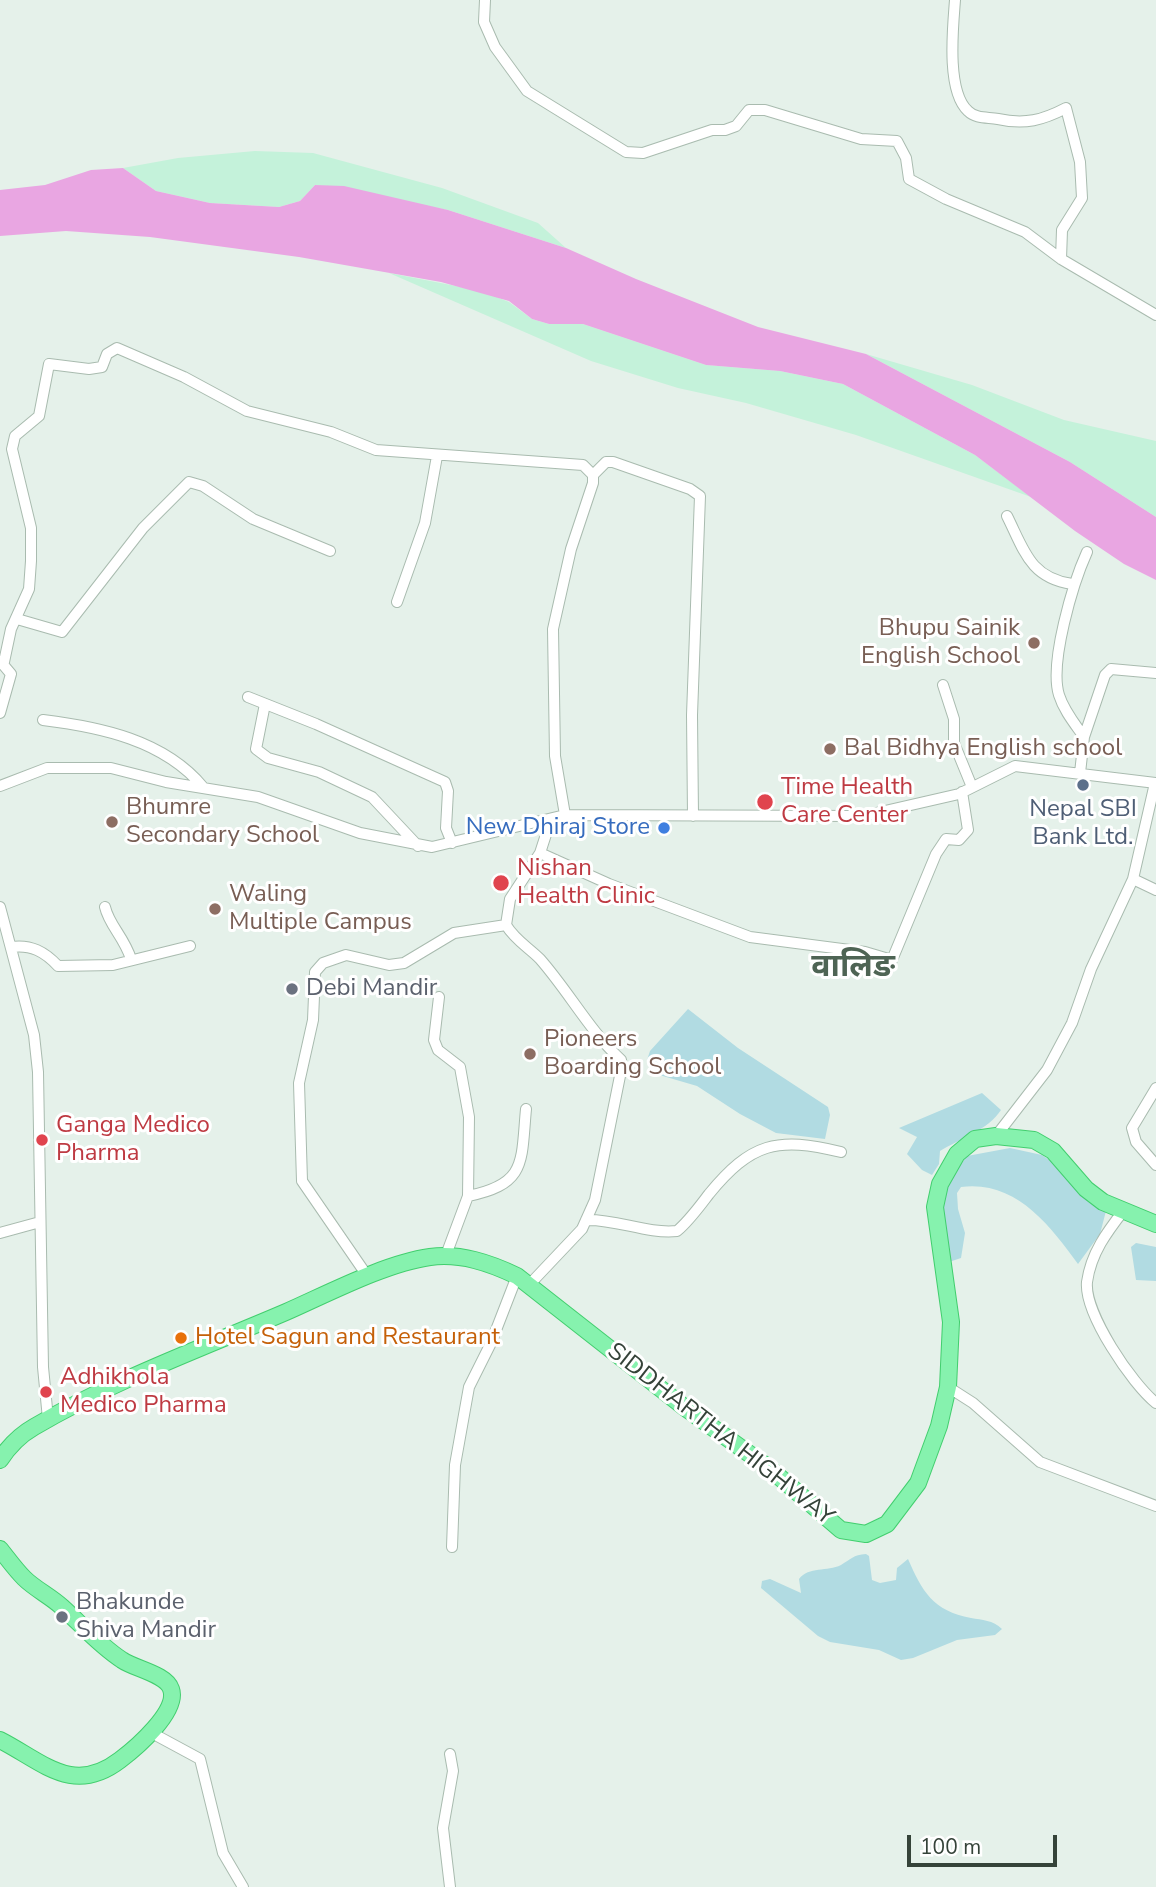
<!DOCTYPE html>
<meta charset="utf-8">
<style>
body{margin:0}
#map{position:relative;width:1156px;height:1887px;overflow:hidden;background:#e5f1ea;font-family:"Nunito Sans",sans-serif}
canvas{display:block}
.scale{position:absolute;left:907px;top:1835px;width:150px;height:32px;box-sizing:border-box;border:4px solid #354339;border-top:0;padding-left:9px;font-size:21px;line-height:24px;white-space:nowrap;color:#354339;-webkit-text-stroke:5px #fff;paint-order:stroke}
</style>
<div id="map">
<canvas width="1156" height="1887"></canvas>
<div class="scale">100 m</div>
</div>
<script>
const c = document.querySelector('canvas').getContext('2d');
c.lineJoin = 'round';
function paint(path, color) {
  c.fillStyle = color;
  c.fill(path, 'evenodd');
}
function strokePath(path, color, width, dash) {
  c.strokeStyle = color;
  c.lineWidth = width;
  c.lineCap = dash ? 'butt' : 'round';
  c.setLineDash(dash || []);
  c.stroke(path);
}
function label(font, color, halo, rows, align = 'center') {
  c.font = font + ' "Nunito Sans","Noto Sans Devanagari",sans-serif';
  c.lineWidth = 6;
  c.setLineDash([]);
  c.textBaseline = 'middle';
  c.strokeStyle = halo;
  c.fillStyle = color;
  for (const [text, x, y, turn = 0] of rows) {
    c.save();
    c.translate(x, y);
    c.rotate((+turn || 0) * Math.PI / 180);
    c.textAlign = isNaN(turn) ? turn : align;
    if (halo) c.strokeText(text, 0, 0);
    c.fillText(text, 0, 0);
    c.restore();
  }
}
paint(new Path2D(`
 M688 1009 738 1048 828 1107 830 1115 825 1139 776 1133 740 1114 697 1086 656 1074 647 1060 650 1051Z
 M982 1093 1001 1110C988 1130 960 1139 940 1151L939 1164 932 1175 922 1170 907 1154 917 1137 899 1128Z
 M1010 1148 1042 1155 1061 1168 1074 1188 1106 1211 1100 1234 1078 1264C1049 1224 1015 1180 961 1187L957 1193 958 1209 965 1233 961 1258 946 1263 942 1189 967 1156Z
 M1136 1243 1156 1247V1281L1136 1280 1131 1247Z
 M866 1554 869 1556 872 1580 880 1583 896 1580 897 1568 908 1559C922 1591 933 1611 971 1618 982 1620 993 1620 1002 1629L995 1635 957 1640 913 1658 901 1660 879 1650 830 1642 818 1636 761 1588 762 1581 770 1579 801 1593 799 1579C809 1566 827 1572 841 1565 851 1559 853 1555 866 1554Z`), '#b1dbe2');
paint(new Path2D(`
 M255 151 313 153 442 188 538 223 566 248 448 210 315 185 300 201 279 207 210 203 156 191 123 168 178 158Z
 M389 273 482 291 509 302 532 319 549 324H583L706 365 780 371 843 384 975 455 1031 497 856 435 746 403 678 388 591 361Z
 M866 354 972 385 1064 420 1156 441V517L1070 462Z`), '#c4f2da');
paint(new Path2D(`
 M123 168 156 191 210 203 279 207 300 201 315 185 344 186 448 210 566 248 636 279 758 327 866 354 1070 462 1156 517V580L1124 564 1075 531 975 455 843 384 780 371 706 365 583 324H549L532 319 509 301 441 282 299 257 150 237 66 231 0 236V190L45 185 91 170Z`), '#e9a6e2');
const minor = new Path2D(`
 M485 0 484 22 495 47 527 91 626 152 643 153 712 130H725L736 126 749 110H765L861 139 897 141 906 158 909 179 946 199 1025 232 1061 259 1156 315
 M955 0C953 27 946 91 968 111 976 119 988 117 998 119 1025 125 1043 120 1066 108L1080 162 1082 198 1062 230 1061 259
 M593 475 606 462H613L690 489 700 496 692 715 693 816
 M1007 516C1024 550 1030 578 1072 584
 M397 602 425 523 437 456
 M17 619 62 632 143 528 189 482 203 486 253 519 330 551
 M0 661 11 674 0 713
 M4 662 11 629 29 589 31 561V528L12 449 15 436 39 416 49 364 89 369 102 367 107 354 117 348 184 377 247 411 331 432 376 450 583 465 593 475V483L571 549 553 629 555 756 565 815
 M943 685 954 719V743L972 787
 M248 697 316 724 445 782 448 791 446 828 452 843
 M265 704 256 749 268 758 319 772 372 797 418 846
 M43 720C100 727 164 740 203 787
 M1084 737C1075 724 1064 711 1059 695 1049 663 1073 583 1087 552
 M1080 773 1084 737 1105 675 1111 669 1156 673
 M0 786 47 768H111L166 782 258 797 360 833 432 847 565 815 863 816 959 794 1015 766 1156 783
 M540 853 609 884 750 937 865 952 892 960 936 854 946 839 959 840 968 830 962 792
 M1133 879 1156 890
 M0 907 34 1035 38 1072 43 1367 48 1419
 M105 907C109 925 124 937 131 959
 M506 925C515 940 528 947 540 959 569 992 589 1030 621 1060L622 1066 595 1200 582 1229 529 1285
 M11 947C31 944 45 952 58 966L113 965 190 946
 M439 997 434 1040 438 1050 460 1067 469 1117 468 1196
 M1156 1088 1132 1128 1136 1142 1156 1165
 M996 1136 1047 1070 1072 1023 1091 969 1133 879 1155 783
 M1124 1210C1107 1232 1091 1253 1087 1282 1084 1313 1132 1384 1156 1403
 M586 1220C617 1219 646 1234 677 1231 689 1221 699 1207 709 1194 751 1143 777 1136 841 1152
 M0 1233 40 1222
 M446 1255 468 1196C527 1184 521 1162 526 1109
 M368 1277 302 1181 299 1083 313 1020 315 972 323 963 346 955 389 965 404 963 454 933 506 925 510 899 540 853 551 819
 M948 1387 973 1403 1040 1462 1156 1506
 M452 1547 455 1465 469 1387 491 1343 517 1276
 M150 1732 200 1759 223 1853 243 1887
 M450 1887 443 1828 453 1771 450 1754`);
const trunk = new Path2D(`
 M0 1460C9 1446 20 1435 34 1427 114 1380 202 1348 286 1312 327 1294 386 1263 430 1257 461 1253 490 1263 517 1276L684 1407 769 1468 841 1530 866 1534 887 1524 918 1483 939 1426 948 1387 951 1322 935 1207 940 1184 957 1154 975 1139 996 1136 1034 1140 1053 1151 1086 1189 1103 1202 1156 1224
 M0 1549C8 1559 15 1569 24 1578 35 1589 50 1596 62 1607 83 1626 99 1645 122 1660 135 1669 166 1674 171 1689 179 1711 136 1748 120 1760 73 1796 43 1762 0 1740`);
strokePath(minor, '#a9bbaf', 12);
strokePath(trunk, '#42ce6e', 18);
strokePath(minor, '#fff', 10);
strokePath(trunk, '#86f2ae', 16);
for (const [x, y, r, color] of [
 [1034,643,7,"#8d6e63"],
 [830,749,7,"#8d6e63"],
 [1083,785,7,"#5c6f8a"],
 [765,802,9,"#e0444e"],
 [112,822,7,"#8d6e63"],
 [664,828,7,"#3f7fe0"],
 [501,883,9,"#e0444e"],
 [215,909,7,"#8d6e63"],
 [292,989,7,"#6b7280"],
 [530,1054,7,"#8d6e63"],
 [42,1140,7,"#e0444e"],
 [181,1338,7,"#e8710a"],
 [46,1392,7,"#e0444e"],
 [62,1617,7,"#6b7280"]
]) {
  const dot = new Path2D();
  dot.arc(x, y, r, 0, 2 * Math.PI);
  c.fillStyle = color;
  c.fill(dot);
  strokePath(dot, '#fff', 2.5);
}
label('24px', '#785e54', '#fff', [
 ["Bhupu Sainik",1020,629,"right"],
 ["English School",1020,657,"right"],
 ["Bal Bidhya English school",844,749],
 ["Bhumre",126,808],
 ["Secondary School",126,836],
 ["Waling",229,895],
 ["Multiple Campus",229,923],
 ["Pioneers",544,1040],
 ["Boarding School",544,1068]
], 'left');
label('24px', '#be3a42', '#fff', [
 ["Time Health",781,788],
 ["Care Center",781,816],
 ["Nishan",517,869],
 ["Health Clinic",517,897],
 ["Ganga Medico",56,1126],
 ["Pharma",56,1154],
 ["Adhikhola",60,1378],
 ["Medico Pharma",60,1406]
], 'left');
label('24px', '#4e5e75', '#fff', [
 ["Nepal SBI",1083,810],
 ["Bank Ltd.",1083,838]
]);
label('24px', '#366cbe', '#fff', [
 ["New Dhiraj Store",650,828]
], 'right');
label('24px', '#5b616d', '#fff', [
 ["Debi Mandir",306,989],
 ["Bhakunde",76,1603],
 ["Shiva Mandir",76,1631]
], 'left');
label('24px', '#c56008', '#fff', [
 ["Hotel Sagun and Restaurant",195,1338]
], 'left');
label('24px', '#354339', '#fff', [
 ["SIDDHARTHA HIGHWAY",720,1435,38]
]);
label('bold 32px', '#4e6454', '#fff', [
 ["वालिङ",853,968]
]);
</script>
